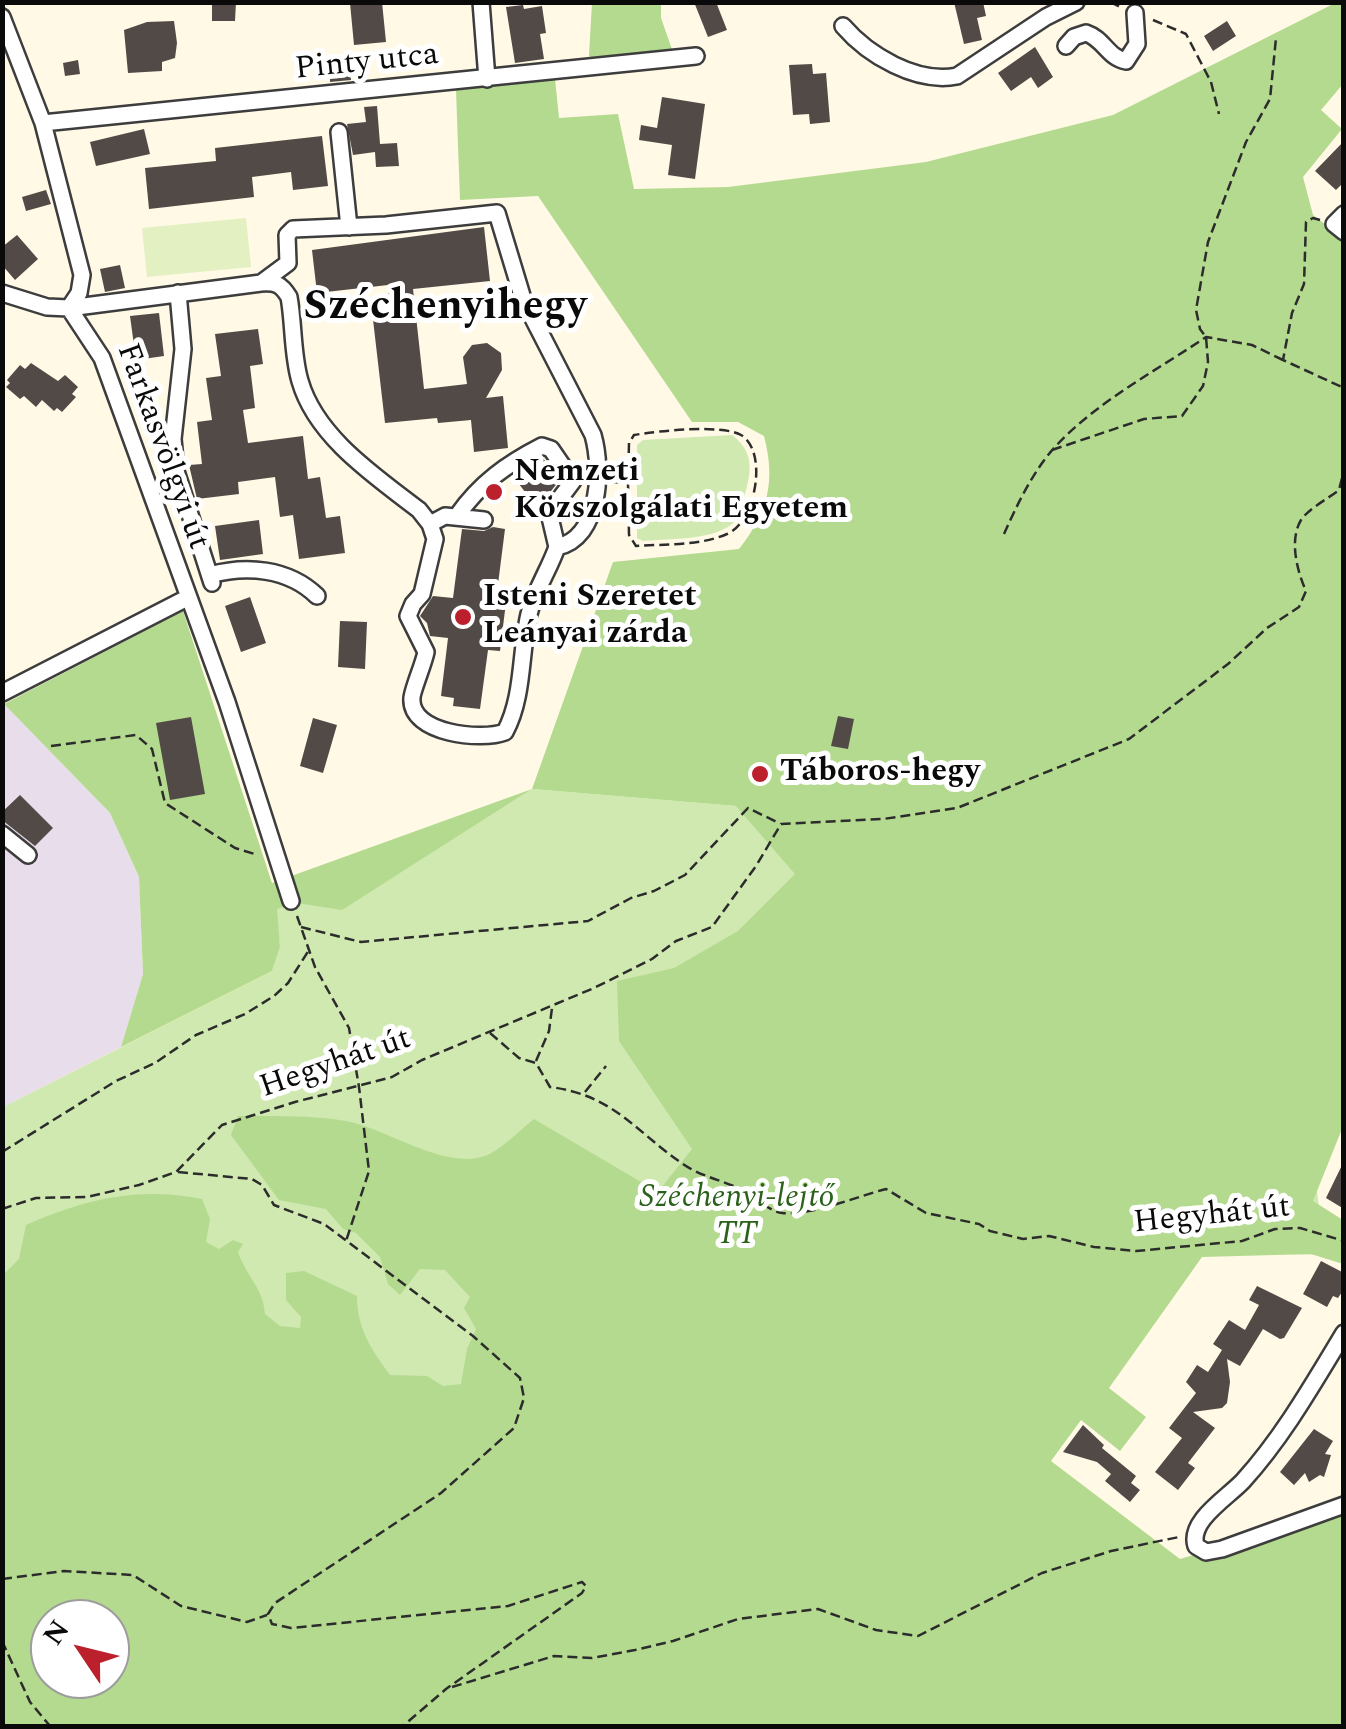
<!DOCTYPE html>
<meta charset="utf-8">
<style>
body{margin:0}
#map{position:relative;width:1346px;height:1729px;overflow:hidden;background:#fff9e6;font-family:Spectral,serif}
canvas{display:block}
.frame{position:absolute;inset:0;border:5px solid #0a0a0a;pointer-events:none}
.north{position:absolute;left:30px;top:1599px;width:100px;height:100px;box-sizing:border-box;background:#fff;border:2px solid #9d9d9d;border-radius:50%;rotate:305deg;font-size:28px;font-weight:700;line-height:40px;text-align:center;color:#0a0a0a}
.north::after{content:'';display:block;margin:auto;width:35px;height:45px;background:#bc202d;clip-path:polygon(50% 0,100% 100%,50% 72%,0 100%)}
</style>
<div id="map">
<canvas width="1346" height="1729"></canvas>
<div class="frame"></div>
<div class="north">N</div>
</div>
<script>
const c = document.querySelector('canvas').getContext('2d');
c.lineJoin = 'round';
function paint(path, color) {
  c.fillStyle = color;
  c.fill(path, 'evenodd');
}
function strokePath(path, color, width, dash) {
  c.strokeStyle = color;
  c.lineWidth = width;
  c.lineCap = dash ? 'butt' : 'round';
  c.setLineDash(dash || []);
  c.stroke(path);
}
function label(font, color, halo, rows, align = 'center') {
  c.font = font + ' Spectral,serif';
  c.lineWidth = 10;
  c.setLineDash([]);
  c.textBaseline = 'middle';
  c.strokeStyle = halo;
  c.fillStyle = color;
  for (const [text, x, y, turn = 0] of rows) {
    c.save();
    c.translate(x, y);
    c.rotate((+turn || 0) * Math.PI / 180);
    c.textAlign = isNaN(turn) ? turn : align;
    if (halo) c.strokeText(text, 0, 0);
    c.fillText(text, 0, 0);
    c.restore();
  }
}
paint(new Path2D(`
 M4 704 110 813 139 877 143 974 121 1047 3 1107Z`), '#e8ddea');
paint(new Path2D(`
 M732 435C762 458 746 483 740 515 724 542 671 538 643 541L637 538V445L643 440Z
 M532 789 736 806 1314 1165 1321 1225 1343 1255 1198 1253 3 1726V1107L272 971 280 947 276 909 395 876ZM50 1619H110V1679H50Z`), '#d0e9b0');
paint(new Path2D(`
 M592 3H661V18L674 55 592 62 589 55Z
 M1335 3H1343V84L1321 110 1342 129 1303 177 1313 215 1344 239V1124L1313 1201 1343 1220V1264L1311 1254 1202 1257 1109 1388 1146 1417 1120 1451 1081 1420 1051 1461 1180 1559 1343 1510V1726H3L2 1276 19 1259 26 1225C84 1199 139 1186 202 1199L210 1219 206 1242 219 1249 233 1240 243 1244 238 1252C247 1278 263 1287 265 1314L280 1326 300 1328 301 1317 286 1300V1273L304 1271 357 1296C357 1328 371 1349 390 1375L427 1376 443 1386 461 1384 467 1349 476 1329 464 1308 470 1297 445 1270 420 1269 400 1295 388 1284 380 1257 356 1233 343 1229 326 1209 279 1200 231 1135 238 1116C274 1116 310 1115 346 1121 388 1129 444 1170 485 1156 501 1150 520 1130 534 1119L658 1192 692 1149 619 1041 617 981 674 968 738 931 795 874 736 806 532 789 342 910 297 903 277 909 280 947 272 971 121 1047 143 974 139 877 110 813 4 704 183 611 272 883 532 789 613 562 739 549C768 512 776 482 764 436L738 422H692L538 196 460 200 456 90 555 79 559 118 618 114 634 189 728 187 926 162 1113 115ZM50 1619H110V1679H50Z`), '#b4da8f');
paint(new Path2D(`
 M246 218 251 267 147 277 142 228Z`), '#e2f0c2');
paint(new Path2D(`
 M212 2H236L235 21H212Z
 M382 2 386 42 354 45 350 3Z
 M694 2H716L727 30 708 37Z
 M954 2H983L986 16 977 18 982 40 964 44Z
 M523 5 524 9 542 6 546 33 540 34 544 59 515 63 506 7Z
 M174 21 177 43 175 58 162 62V71L128 73 124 30 147 22Z
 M1227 21 1236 36 1213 51 1204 36Z
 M1035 47 1053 77 1038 88 1031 77 1011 91 998 73Z
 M78 60 80 74 65 76 63 63Z
 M812 64 813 74 826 73 830 122 810 124 809 114 793 115 789 65Z
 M350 68 351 80 330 82V70Z
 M662 97 705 104 695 179 668 175 672 145 639 140 641 125 657 128Z
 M377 106 380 144 397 143 399 166 376 167 375 152 353 155 347 124 366 122 364 107Z
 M144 129 150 154 96 166 90 142Z
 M322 136 328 186 293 190 291 172 252 177 254 197 149 209 145 168 216 161 215 148Z
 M1344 141V182L1336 190 1315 171Z
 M46 190 51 204 26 211 22 197Z
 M484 227 490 281 413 289 424 389 467 384 463 357 472 345 487 343 501 353 502 370 486 398 503 396 508 448 474 452 471 420 438 423 437 418 385 423 372 311 390 309 388 285 317 293 312 250Z
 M17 235 38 259 15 280 2 265V247Z
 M120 265 125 288 105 292 100 269Z
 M159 313 164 356 136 360 130 316Z
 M258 329 263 364 250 366 255 408 243 410 248 443 303 436 308 479 320 477 326 518 340 516 345 553 299 559 293 515 280 517 275 477 238 482 239 494 197 499 189 465 202 464 197 422 212 420 206 378 221 376 215 334Z
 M31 363 58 381 65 375 78 387 72 394 76 397 62 412 57 408 54 411 42 400 36 407 24 396 20 399 6 387 10 383 7 380 20 365 25 369Z
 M543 458 559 481 543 501 538 494 531 500 513 476Z
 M259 520 263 554 220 560 215 526Z
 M493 527 505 529 497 592 507 594 500 651 488 650 480 709 453 706 454 698 441 696 448 638 430 636 427 623 420 616 433 596 453 598 462 529 484 531Z
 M250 597 266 643 241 652 225 606Z
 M340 621 367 622 365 669 338 667Z
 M838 716 854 719 848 749 831 746Z
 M191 717 205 794 170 800 156 723Z
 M313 718 337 725 323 773 300 766Z
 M20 795 53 828 35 846 2 820V812Z
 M1344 1161V1209L1326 1198Z
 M1321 1261 1344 1273V1289L1338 1298 1333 1296 1327 1307 1303 1294Z
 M1257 1286 1302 1308 1284 1338 1280 1339 1263 1329 1240 1366 1227 1359 1230 1382 1227 1403 1222 1408 1193 1412 1215 1428 1188 1463 1195 1468 1178 1490 1155 1472 1182 1438 1169 1428 1196 1393 1186 1382 1197 1365 1208 1372 1222 1350 1213 1344 1229 1320 1245 1330 1259 1305 1249 1300Z
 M1083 1425 1104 1445 1102 1448 1136 1476 1131 1483 1140 1490 1130 1502 1105 1481 1111 1474 1097 1462 1063 1452Z
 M1314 1429 1333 1441 1325 1454 1331 1455 1324 1477 1320 1475 1309 1482 1305 1473 1294 1485 1280 1472Z`), '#524a46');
const minor = new Path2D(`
 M481 2 487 79
 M2 17 43 123 82 275 79 293 69 308
 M843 26C868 55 916 84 957 76L1046 17 1076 2
 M1066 46 1074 37 1086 33C1104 39 1108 58 1126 61L1137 44 1135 13
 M43 123 696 56
 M339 132 349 227
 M1344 214 1334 224 1344 232
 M2 293 47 307 69 308 261 283C276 282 281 284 289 297 294 324 292 354 300 381 316 437 375 476 419 510L430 524 435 539 422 594 413 604 408 616 426 652C424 663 412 691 412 698 409 734 482 741 505 732 524 697 520 652 529 614 535 590 549 570 557 547 600 538 603 470 593 435L523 299 497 213 386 225 293 229 287 235 288 263 261 283
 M178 293 183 349 173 439 176 471 212 583
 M69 308 102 358 227 702 291 901
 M457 516C480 483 507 464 542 446L551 449 573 481 549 513 557 547
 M430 524 445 516 484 520
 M210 575C246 565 288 568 317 596
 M2 693 187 598
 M2 834 28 855
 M1344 1333C1313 1384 1283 1437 1243 1481 1227 1498 1188 1521 1196 1546L1206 1552 1222 1549 1344 1505`);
strokePath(minor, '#3d3d3d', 20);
strokePath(new Path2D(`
 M1110 2 1122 8
 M1153 20 1186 34 1211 82 1219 114
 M1320 220 1313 218 1306 222 1304 284 1292 313 1283 360 1344 388
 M1052 450 1144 419 1182 416 1203 386 1208 362 1206 337 1200 329 1196 310 1208 242 1246 142 1270 99 1276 38
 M613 482 628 483 629 443 634 435C657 431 722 424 741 435 769 452 755 523 727 534 700 546 664 544 636 546L629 535 628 483
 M1004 534C1017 505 1033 471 1055 447 1096 402 1156 371 1206 337L1252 345 1283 360
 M51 746 136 735 152 749 165 803 235 848 258 855
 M297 916 315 967 349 1028 359 1087 369 1171 346 1241
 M301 927 361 942 588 921 631 898 654 891 685 875 748 808 779 823
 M490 1033 519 1058 536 1063 550 1087C615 1095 636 1133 686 1166 703 1177 725 1181 742 1190 754 1196 770 1212 782 1213 811 1216 858 1196 886 1189L926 1213 979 1224 990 1231 1023 1239 1049 1236 1094 1247 1136 1251 1242 1241 1275 1229 1300 1228 1344 1241
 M536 1061 549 1031 552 1008
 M585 1092 606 1066
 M2 1152 116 1081 155 1063 196 1035 245 1014 274 996 288 983 309 950
 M178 1172 252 1179 262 1185 274 1205 324 1224 473 1336 520 1378 524 1398 514 1428 441 1493 275 1603 268 1614 272 1624 291 1628 508 1606 582 1582 586 1586 582 1593 446 1689 403 1726
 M2 1209 36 1198 87 1197 139 1185 176 1172 222 1125 295 1102 392 1077 422 1060 594 988 652 959 676 941 712 927 756 866 781 824 883 819 957 808 1129 739 1228 664 1267 628 1299 607 1306 591C1297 571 1289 540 1301 520 1308 509 1329 498 1339 490L1344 470
 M2 1579 64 1571 133 1575 181 1606 247 1622 267 1615
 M2 1641 30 1702 50 1726
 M452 1687 554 1656 592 1658 635 1650 673 1641 738 1619 818 1609 876 1630 918 1636 1042 1573 1111 1551 1179 1537`), '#2c2c2c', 2.5, [10, 5]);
strokePath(minor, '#fff', 15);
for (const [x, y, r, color] of [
 [494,492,10,"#bc202d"],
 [463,617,10,"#bc202d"],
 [760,774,10,"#bc202d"]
]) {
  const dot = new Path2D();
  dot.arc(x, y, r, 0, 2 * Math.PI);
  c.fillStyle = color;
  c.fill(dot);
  strokePath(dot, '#fff', 4);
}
label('32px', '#0a0a0a', '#fff', [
 ["Pinty utca",367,64,-6],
 ["Farkasvölgyi út",161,447,70],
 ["Hegyhát út",336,1065,-19],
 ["Hegyhát út",1212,1217,-6]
]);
label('bold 32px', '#0a0a0a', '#fff', [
 ["Nemzeti",514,474],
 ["Közszolgálati Egyetem",514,511],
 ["Isteni Szeretet",483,599],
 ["Leányai zárda",483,636],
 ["Táboros-hegy",780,774]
], 'left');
label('italic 32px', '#2b611a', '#fff', [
 ["Széchenyi-lejtő",737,1200],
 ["TT",737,1237]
]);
label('bold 42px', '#0a0a0a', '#fff', [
 ["Széchenyihegy",445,310]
]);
</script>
